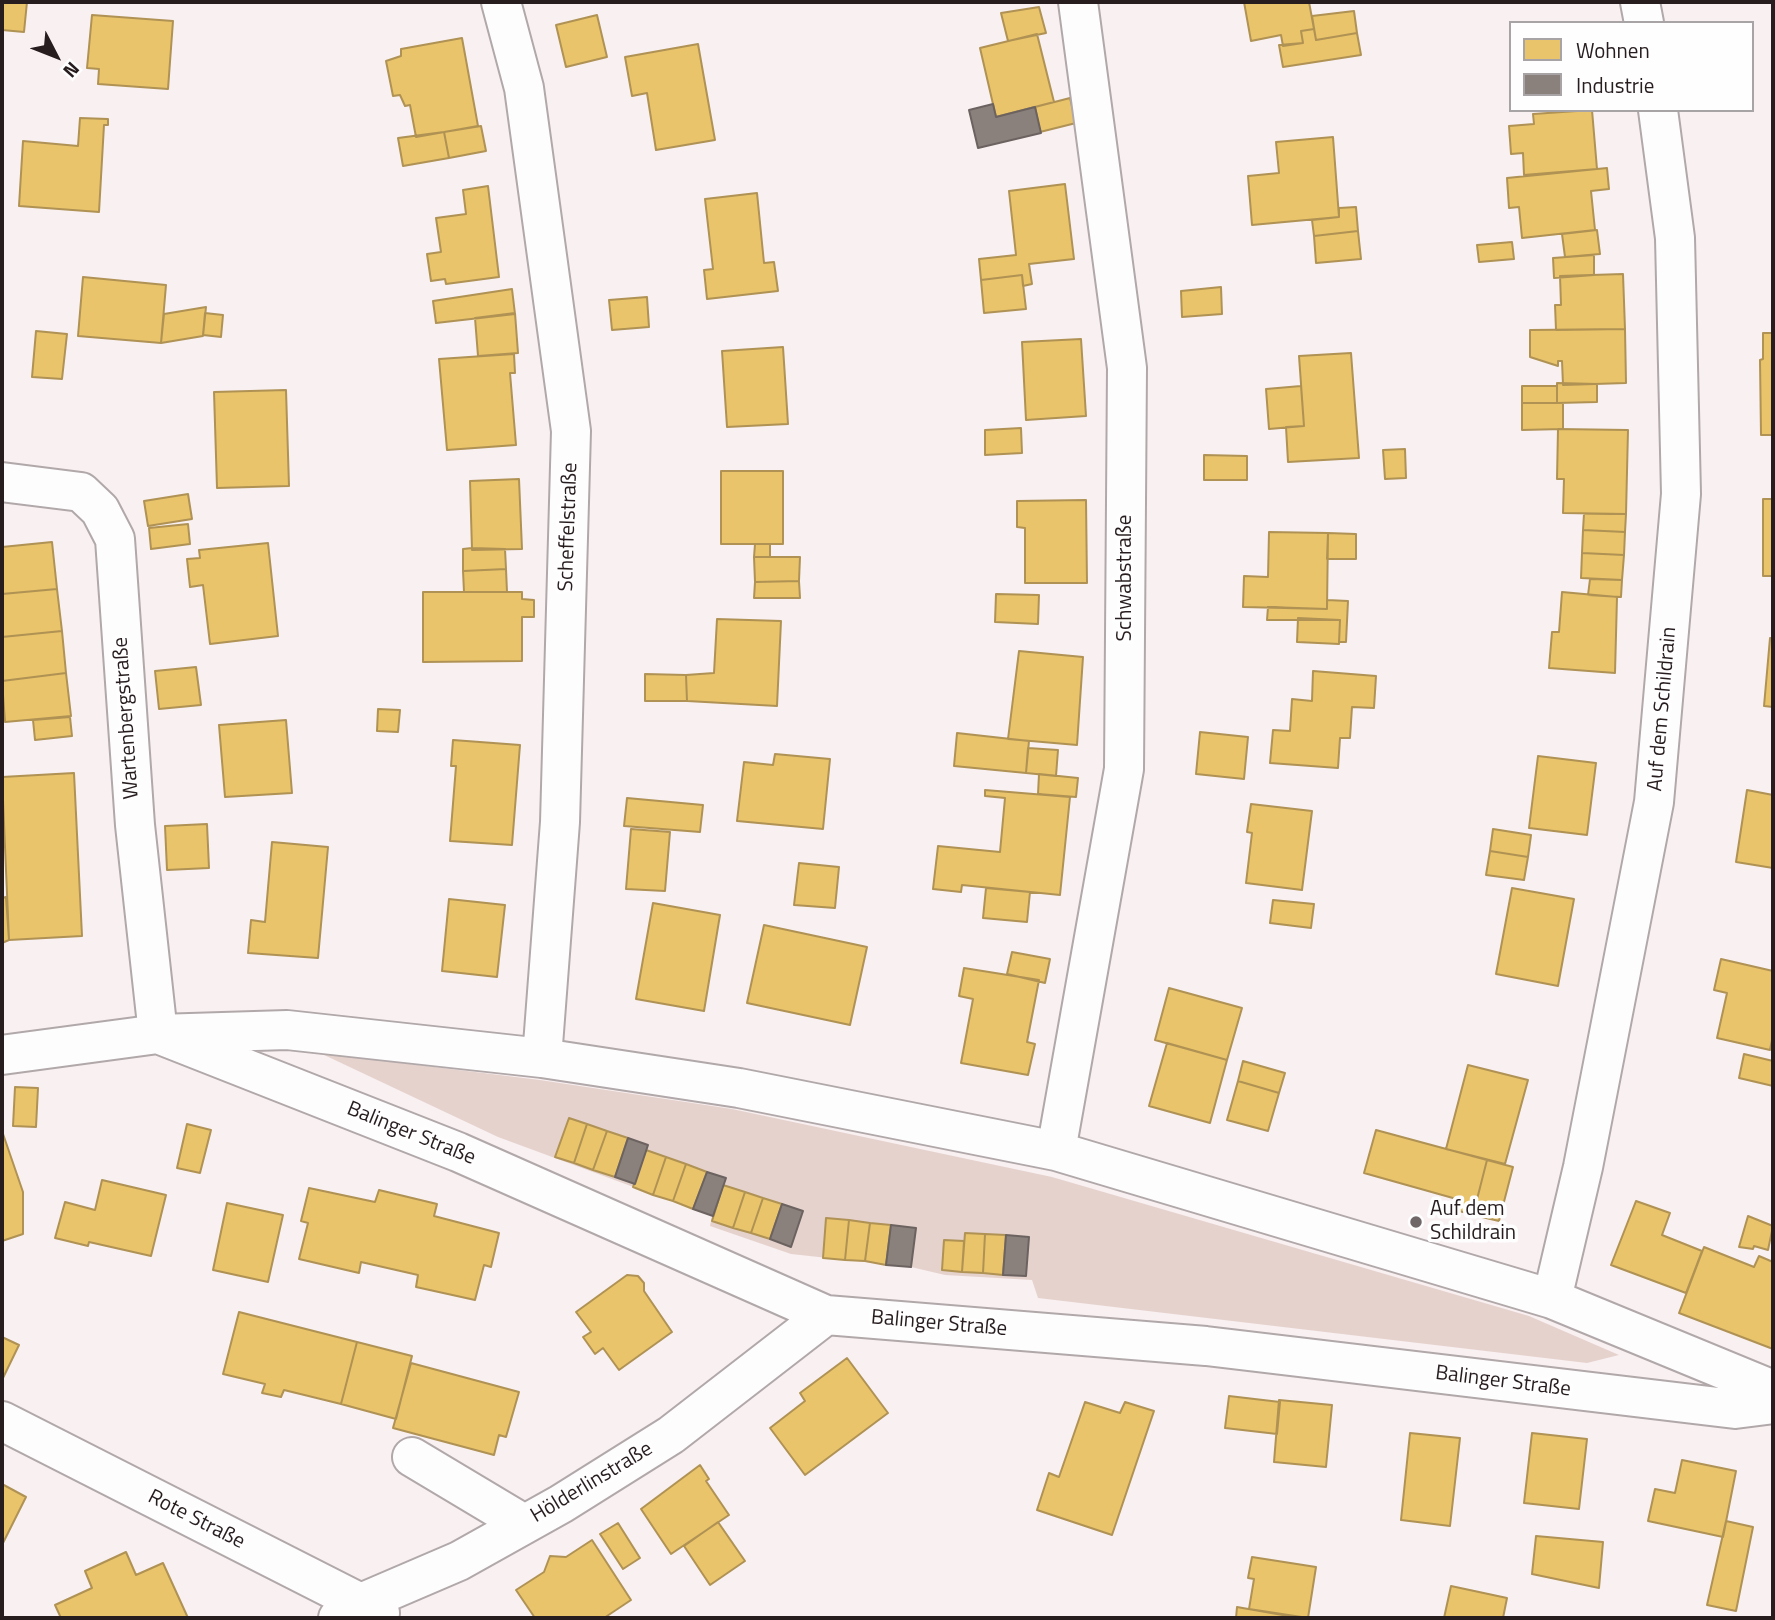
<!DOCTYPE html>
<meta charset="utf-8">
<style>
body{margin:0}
#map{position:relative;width:1775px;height:1620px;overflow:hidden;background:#f9f0f2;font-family:"Titillium Web",sans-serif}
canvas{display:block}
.frame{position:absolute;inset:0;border:4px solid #271d1f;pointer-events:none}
.legend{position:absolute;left:1509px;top:21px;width:245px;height:91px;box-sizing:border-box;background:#fefefe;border:2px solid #a8a4a5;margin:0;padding:9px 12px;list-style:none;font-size:21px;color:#271d1f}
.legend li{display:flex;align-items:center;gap:14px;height:35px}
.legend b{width:35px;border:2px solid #a8a4a5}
.north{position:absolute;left:21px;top:21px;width:70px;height:70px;-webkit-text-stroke:5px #fefefe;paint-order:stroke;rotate:132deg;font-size:19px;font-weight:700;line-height:28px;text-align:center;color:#271d1f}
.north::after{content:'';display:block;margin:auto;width:24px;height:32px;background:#271d1f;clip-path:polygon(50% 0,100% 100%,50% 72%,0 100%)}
</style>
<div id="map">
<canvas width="1775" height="1620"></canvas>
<div class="frame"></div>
<ul class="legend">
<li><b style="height:19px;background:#e9c46a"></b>Wohnen</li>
<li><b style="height:19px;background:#8a817c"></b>Industrie</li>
</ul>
<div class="north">N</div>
</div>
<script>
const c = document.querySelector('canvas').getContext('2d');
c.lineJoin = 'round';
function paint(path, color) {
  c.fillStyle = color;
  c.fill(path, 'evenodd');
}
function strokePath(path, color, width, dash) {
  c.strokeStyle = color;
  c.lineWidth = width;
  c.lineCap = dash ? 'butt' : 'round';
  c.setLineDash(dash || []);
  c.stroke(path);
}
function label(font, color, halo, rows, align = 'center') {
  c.font = font + ' "Titillium Web",sans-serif';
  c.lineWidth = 7;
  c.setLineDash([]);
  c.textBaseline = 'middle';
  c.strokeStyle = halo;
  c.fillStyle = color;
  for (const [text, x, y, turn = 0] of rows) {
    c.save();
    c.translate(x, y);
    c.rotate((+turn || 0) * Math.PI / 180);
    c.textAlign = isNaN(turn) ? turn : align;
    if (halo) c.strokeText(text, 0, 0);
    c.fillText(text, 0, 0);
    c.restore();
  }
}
paint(new Path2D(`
 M320 1053 540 1080 732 1109 1052 1177 1529 1316 1619 1355 1587 1363 1038 1298 1032 1280 945 1275 911 1267 791 1254 710 1226 712 1216 498 1137Z`), '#e5d2cd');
const homes = new Path2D(`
 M2 2H27L24 32 2 30Z
 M1244 2H1309L1314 29 1301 31 1303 43 1283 46 1281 35 1251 41Z
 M1039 7 1046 33 1008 41 1001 13Z
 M1354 11 1357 33 1316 40 1312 16Z
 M92 15 173 21 168 89 98 84 99 69 87 68Z
 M597 15 607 57 566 67 556 25Z
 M1314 29 1316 40 1357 33 1361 55 1283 67 1279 45 1303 43 1301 31Z
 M1037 34 1054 102 996 117 980 48Z
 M462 38 478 126 416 137 410 105 405 106 400 95 393 96 386 61 401 56V49Z
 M698 44 715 140 656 150 647 93 632 96 625 57Z
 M1070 98 1076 123 1040 132 1035 107Z
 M1592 110 1597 169 1524 175 1523 153 1511 154 1509 126 1534 124 1533 114Z
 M80 118 108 119V125H104L99 212 19 206 23 141 78 146Z
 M481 126 486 151 449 158 444 132Z
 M444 132 449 158 403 166 398 138Z
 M1333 137 1339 217 1252 225 1248 176 1279 173 1276 142Z
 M1607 168 1609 189 1591 191 1595 230 1522 238 1519 207 1509 208 1507 178Z
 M1065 184 1074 259 1029 264 1032 284 1023 286 1022 275 981 280 979 259 1016 255 1009 191Z
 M488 186 499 277 446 284 445 279 431 281 427 254 441 252 436 218 466 214 463 190Z
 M757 193 764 263 774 262 778 291 707 299 704 270 713 269 705 199Z
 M1356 207 1358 231 1314 236 1312 220 1339 217V208Z
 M1597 230 1600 254 1565 257 1562 234Z
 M1358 231 1361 259 1316 263 1314 236Z
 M1512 242 1514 259 1479 262 1477 245Z
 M1594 255V275L1554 278 1553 258Z
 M1623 274 1625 329 1556 330 1555 305H1561L1560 276Z
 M1022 275 1026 309 984 313 981 280Z
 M83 277 166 285 161 343 78 336Z
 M1221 287 1222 314 1182 317 1181 291Z
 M512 289 515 314 436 323 433 301Z
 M647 297 649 327 612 330 609 300Z
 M206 307 203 336 161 343 164 314Z
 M205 313 223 315 221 337 203 335Z
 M515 313 518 353 478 356 475 318Z
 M1625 329 1626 383 1563 385 1562 361H1558V366L1530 357V330Z
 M36 331 67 334 62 379 32 377Z
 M1763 333H1773V435H1761L1760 360 1763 359Z
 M1081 339 1086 416 1026 420 1022 342Z
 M783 347 788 424 727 427 722 351Z
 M1351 353 1359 458 1288 462 1286 427 1304 426 1299 356Z
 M514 354 515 373H510L516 445 447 450 439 359Z
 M1557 383 1597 384V402L1557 403Z
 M1301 386 1304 426 1269 429 1266 389Z
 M1522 386H1557V403H1522Z
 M286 390 289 486 217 488 214 392Z
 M1522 403H1563V429L1522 430Z
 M1021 428 1022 453 985 455V430Z
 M1558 429 1628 430 1626 514 1563 513 1564 479H1557Z
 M1405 449 1406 478 1385 479 1383 450Z
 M1204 455 1247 456V480H1204Z
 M721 471H783V544H721Z
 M519 479 522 549 472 550 470 481Z
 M188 494 192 519 148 526 144 501Z
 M1763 499H1773V576H1763Z
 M1086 500 1087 583H1025V528L1017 527V501Z
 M1584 514H1626L1625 532 1583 530Z
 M188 524 190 544 151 549 149 528Z
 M1583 530 1625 532 1624 555 1582 553Z
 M1269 532 1328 533 1327 609 1243 607 1244 576 1268 577Z
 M1328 533 1356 534V559H1327Z
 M52 542 57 589 2 594V547Z
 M268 543 278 636 210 644 203 585 190 587 187 559 200 558 199 550Z
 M755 544H770V557H754Z
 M472 548 505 549 506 569 463 571V549Z
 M1582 553 1624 555 1622 580 1581 578Z
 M754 557H800L799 581 755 582Z
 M506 569 507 592H464L463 571Z
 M1590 579 1622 580 1621 597 1588 595Z
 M799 581 800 598H754L755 582Z
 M57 589 62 631 2 637V594Z
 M423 592H522V599L534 600V617H522V661L423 662Z
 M1562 592 1617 597 1615 673 1549 668 1552 632H1559Z
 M996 594 1039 595 1038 624 995 622Z
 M1327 600 1348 601 1346 642H1339L1340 620H1267L1268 607 1327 609Z
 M1298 618 1340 620 1339 644 1297 642Z
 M717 619 781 621 777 706 687 701 686 675 714 673Z
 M62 631 66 673 2 681V637Z
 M1770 638H1773V707L1764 706Z
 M1019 651 1083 657 1077 745 1008 739Z
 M196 667 201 705 159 709 155 671Z
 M1313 671 1376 676 1374 708 1352 707 1350 738H1340L1338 768 1270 763 1273 730 1290 731 1292 699 1312 701Z
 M66 673 71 716 5 722 2 681Z
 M645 674 686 675 687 701H645Z
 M378 709 400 710 398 732 377 731Z
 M70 717 72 736 35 740 33 720Z
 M286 720 292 793 225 797 219 725Z
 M1200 732 1248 737 1244 779 1196 774Z
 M957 733 1029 741 1026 773 954 766Z
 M453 740 520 745 512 845 450 841 456 766H451Z
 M1028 748 1058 750 1056 776 1026 773Z
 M775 754 830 759 823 829 737 821 744 762 773 765Z
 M1538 756 1596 763 1587 835 1529 828Z
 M74 773 82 936 9 940 2 777Z
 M1039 774 1078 778 1076 797 1038 794Z
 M985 790 1070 797 1060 895 962 885 961 892 933 889 938 846 1000 852 1005 798 985 796Z
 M1747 790 1773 795V868L1736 862Z
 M627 798 703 805 700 832 624 826Z
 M1251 804 1312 811 1302 890 1246 883 1252 833 1247 832Z
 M207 824 209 868 167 870 165 826Z
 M631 829 670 832 665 891 626 889Z
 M1493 829 1531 835 1528 857 1490 851Z
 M272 842 328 847 318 958 248 953 251 920 265 922Z
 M1490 851 1528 857 1524 880 1486 875Z
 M799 863 839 867 835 908 794 905Z
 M986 888 1030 892 1027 922 983 918Z
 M1512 888 1574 899 1558 986 1496 974Z
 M6 897 9 940 2 943V898Z
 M449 899 505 905 497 977 442 971Z
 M1273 900 1314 904 1311 928 1270 923Z
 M653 903 720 915 704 1011 636 999Z
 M764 925 867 947 850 1025 747 1003Z
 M1012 952 1050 959 1045 983 1007 974Z
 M1721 959 1773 971V1035L1770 1050 1717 1038 1727 993 1714 990Z
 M964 968 1039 980 1027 1042 1035 1044 1028 1075 961 1063 973 999 959 996Z
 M1169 988 1242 1008 1227 1060 1155 1040Z
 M1167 1043 1227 1060 1210 1123 1149 1106Z
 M1744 1054 1773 1061V1086L1739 1078Z
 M1243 1061 1285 1073 1279 1093 1238 1081Z
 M1468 1065 1528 1080 1505 1164 1446 1149Z
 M1238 1081 1279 1093 1268 1131 1227 1120Z
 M15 1087 38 1088 36 1127 13 1126Z
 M569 1118 587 1124 574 1163 555 1157Z
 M187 1124 211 1130 200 1173 177 1168Z
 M587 1124 607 1131 593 1170 574 1163Z
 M1376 1130 1487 1160 1473 1215 1456 1210 1460 1200 1364 1173Z
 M2 1131 23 1192V1234L2 1241Z
 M607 1131 628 1138 615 1177 593 1170Z
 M646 1150 666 1157 653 1195 633 1187Z
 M666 1157 686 1164 673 1201 653 1195Z
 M1487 1160 1513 1167 1499 1221 1473 1215Z
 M686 1164 707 1172 693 1209 673 1201Z
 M102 1180 166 1195 151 1256 89 1242 88 1246 55 1238 65 1202 95 1210Z
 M723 1185 745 1192 733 1228 712 1221Z
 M309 1188 375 1202 379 1190 437 1204 434 1216 499 1233 491 1267 484 1265 475 1300 416 1287 418 1275 361 1262 359 1273 299 1259 308 1223 301 1221Z
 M745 1192 763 1198 751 1233 733 1228Z
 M763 1198 782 1204 770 1239 751 1233Z
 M1636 1201 1670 1213 1662 1235 1702 1251 1686 1293 1611 1265Z
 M227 1203 283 1215 268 1282 213 1270Z
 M1748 1216 1773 1226 1768 1250 1754 1246 1753 1249 1739 1247Z
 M826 1218 849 1220 845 1260 823 1258Z
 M849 1220 870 1223 865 1261 845 1260Z
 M870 1223 891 1225 886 1265 865 1261Z
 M965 1233 985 1234 983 1273 962 1272Z
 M985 1234 1006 1235 1003 1275 983 1273Z
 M944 1240 964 1241 962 1272 942 1270Z
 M1704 1247 1754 1267 1759 1256 1773 1262V1349L1679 1313Z
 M627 1275 638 1276 644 1283V1291L672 1332 619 1370 603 1348 595 1354 583 1337 591 1332 576 1312Z
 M239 1312 357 1342 341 1404 284 1390 281 1397 262 1393 265 1384 223 1374Z
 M2 1337 19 1345 2 1380Z
 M357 1342 412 1356 396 1419 341 1404Z
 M847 1358 888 1413 805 1475 770 1428 805 1401 800 1393Z
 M411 1363 519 1392 506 1437 499 1435 494 1455 393 1428Z
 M1229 1396 1280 1402 1277 1434 1225 1428Z
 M1279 1400 1332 1405 1326 1467 1274 1462Z
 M1085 1402 1120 1413 1125 1402 1154 1411 1112 1535 1037 1510 1049 1473 1059 1477Z
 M1410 1433 1460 1438 1450 1526 1401 1520Z
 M1532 1433 1587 1439 1579 1509 1524 1503Z
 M1682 1460 1736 1471 1723 1537 1648 1521 1655 1489 1675 1493Z
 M700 1465 709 1479 706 1481 729 1515 671 1554 641 1509Z
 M2 1484 26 1497 2 1545Z
 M1726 1521 1753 1527 1736 1611 1707 1605Z
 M718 1522 745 1561 710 1585 684 1546Z
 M618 1523 640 1558 623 1569 600 1534Z
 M1536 1536 1603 1542 1599 1588 1532 1574Z
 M592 1540 631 1600 604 1618H535L516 1590 544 1572 550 1556 566 1557Z
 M126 1552 136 1575 163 1563 188 1618H61L55 1605 92 1588 85 1571Z
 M1252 1557 1316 1567 1308 1618 1249 1609 1254 1579 1248 1578Z
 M1451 1586 1507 1598 1503 1618H1444Z
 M1237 1607 1294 1617V1618H1236Z`);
paint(homes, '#e9c46a');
strokePath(homes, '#af9254', 2);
const industry = new Path2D(`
 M993 104 996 117 1035 107 1041 133 978 148 969 110Z
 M628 1138 648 1145 635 1184 615 1177Z
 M707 1172 726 1178 713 1216 693 1209Z
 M782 1204 803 1211 791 1247 770 1239Z
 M891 1225 916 1228 911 1267 886 1265Z
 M1006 1235 1029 1237 1026 1276 1003 1275Z`);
paint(industry, '#8a817c');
strokePath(industry, '#6c6360', 2);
const minor = new Path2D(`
 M501 2 524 88 571 431 560 822 542 1058
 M1640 2 1644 23
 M2 482 81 492 100 510 115 539 135 825 158 1034 458 1152 826 1315 1206 1346 1735 1409 1773 1404
 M2 1055 158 1034 287 1030 542 1058 739 1088 1056 1151 1552 1299 1773 1390
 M1056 1151 1124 769 1127 368 1078 2
 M1552 1299 1583 1167 1654 802 1681 494 1675 238 1658 110
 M2 1421 380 1613
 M412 1457 524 1524
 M338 1618 361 1603 459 1561 561 1504 671 1435 826 1315`);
strokePath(minor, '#b1a8aa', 42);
strokePath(minor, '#fefdfd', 38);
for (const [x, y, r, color] of [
 [1416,1222,7,"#706769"]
]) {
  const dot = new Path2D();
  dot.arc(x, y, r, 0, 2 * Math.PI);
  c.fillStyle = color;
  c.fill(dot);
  strokePath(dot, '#fefefe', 2.5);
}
label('21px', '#271d1f', '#fefefe', [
 ["Scheffelstraße",569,527,-88],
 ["Schwabstraße",1126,578,-90],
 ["Auf dem Schildrain",1663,709,-85],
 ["Wartenbergstraße",127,718,-94],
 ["Balinger Straße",411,1134,22],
 ["Balinger Straße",939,1324,5],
 ["Balinger Straße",1503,1382,7],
 ["Hölderlinstraße",592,1483,-31],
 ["Rote Straße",196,1520,27]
]);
label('21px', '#271d1f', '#fefefe', [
 ["Auf dem",1430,1210],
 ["Schildrain",1430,1234]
], 'left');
</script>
